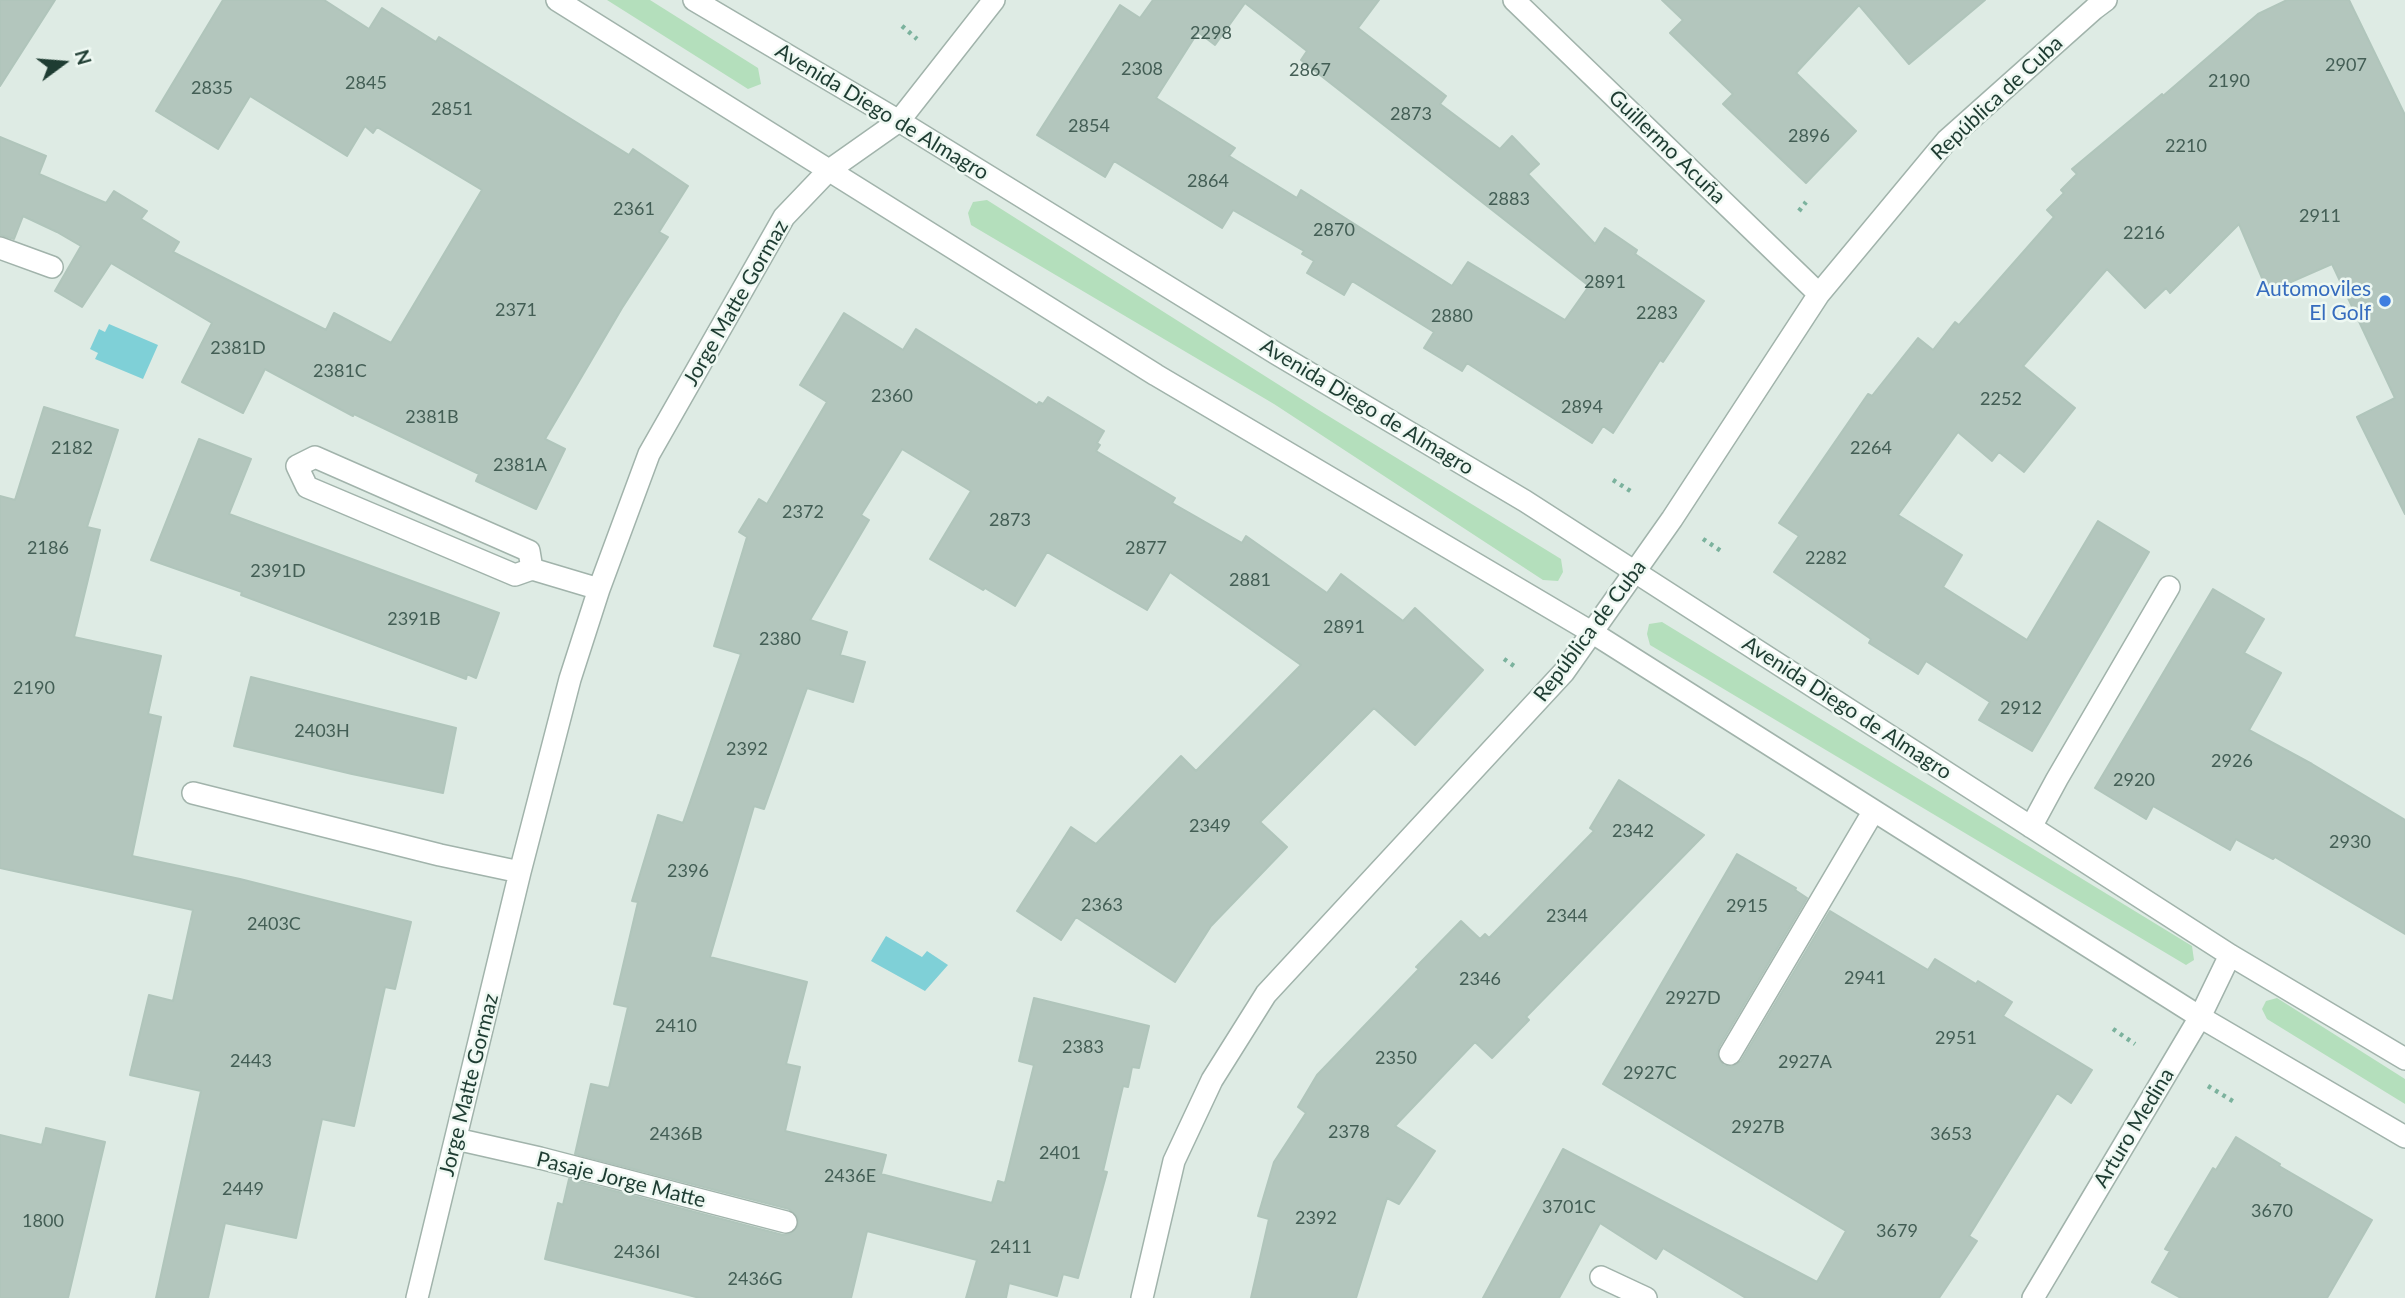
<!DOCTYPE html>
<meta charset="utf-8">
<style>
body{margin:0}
#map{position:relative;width:2405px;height:1298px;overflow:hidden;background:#deebe4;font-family:Lato,sans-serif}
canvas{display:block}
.north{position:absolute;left:28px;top:28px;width:70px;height:70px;-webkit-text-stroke:5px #eef8f2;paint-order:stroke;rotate:74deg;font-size:19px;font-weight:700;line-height:28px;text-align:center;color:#1e3c32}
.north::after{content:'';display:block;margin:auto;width:24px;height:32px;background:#1e3c32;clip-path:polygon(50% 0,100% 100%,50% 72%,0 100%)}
</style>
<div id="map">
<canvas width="2405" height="1298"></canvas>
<div class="north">N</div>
</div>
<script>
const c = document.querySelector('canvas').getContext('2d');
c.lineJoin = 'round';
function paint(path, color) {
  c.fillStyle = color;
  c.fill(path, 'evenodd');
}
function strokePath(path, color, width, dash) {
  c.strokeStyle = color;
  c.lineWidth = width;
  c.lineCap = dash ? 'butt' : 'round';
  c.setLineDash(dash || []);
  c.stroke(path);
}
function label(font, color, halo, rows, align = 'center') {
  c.font = font + ' Lato,sans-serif';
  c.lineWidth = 5;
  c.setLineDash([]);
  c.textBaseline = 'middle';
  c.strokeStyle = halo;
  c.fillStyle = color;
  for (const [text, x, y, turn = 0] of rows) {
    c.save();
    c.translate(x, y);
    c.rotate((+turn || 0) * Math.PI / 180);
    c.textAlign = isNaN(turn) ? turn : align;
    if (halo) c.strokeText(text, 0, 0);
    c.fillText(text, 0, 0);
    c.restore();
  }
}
paint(new Path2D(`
 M607 0H650L758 68 761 84 748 89Z
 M987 200 1317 409 1561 559 1563 572 1558 581 1543 580 1274 404 971 225 968 213 973 202Z
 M1662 622 2192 946 2194 960 2186 965 1650 645 1647 634 1649 624Z
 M2277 998 2405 1079V1104L2267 1019 2262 1009 2266 1001Z`), '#b4dfbc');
paint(new Path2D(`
 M109 324 158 345 143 379 95 359 98 353 90 349 99 329 105 332Z
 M886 936 922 957 927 951 948 965 925 991 871 961Z`), '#7fd0d7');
const building = new Path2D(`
 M0 0H55L0 86Z
 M223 0H324L369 29 382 8 436 42 439 37 629 155 633 149 688 186 659 232 668 237 622 308 545 439 565 449 536 509 476 481 479 474 354 414 353 416 265 369 243 413 182 382 212 323 111 263 82 307 55 291 81 246 57 232 23 216 14 239 0 235V137L46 156 39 174 106 203 114 191 147 211 141 219 179 242 173 252 326 330 334 313 391 343 482 190 377 127 373 133 365 126 347 156 250 96 218 149 156 111Z
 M1153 0H1379L1358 28 1446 96 1440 104 1500 149 1512 136 1539 164 1528 174 1595 244 1605 228 1637 250 1635 254 1704 301 1663 362 1660 360 1613 433 1603 426 1592 443 1467 363 1462 371 1424 348 1434 332 1352 281 1344 295 1307 273 1314 261 1302 254 1304 251 1233 210 1222 228 1114 161 1105 177 1037 135 1120 5 1140 18ZM1245 3 1307 51 1301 60 1589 286 1565 320 1468 262 1452 286 1301 190 1297 198 1229 156 1235 148 1156 98 1198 32 1215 45Z
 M1662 0H1985L1909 64 1859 5 1796 73 1856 131 1806 183 1723 104 1733 94 1670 33 1683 20Z
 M2287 0H2349L2405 115V514L2357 417 2395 398 2332 264 2268 292 2239 224 2170 293 2166 288 2145 308 2107 269 2023 366 2075 408 2024 472 1999 452 1992 461 1958 432 1898 515 1962 555 1943 587 2027 640 2098 521 2149 552 2032 751 1979 720 1990 702 1926 661 1918 674 1869 643 1871 639 1774 572 1799 536 1779 523 1868 394 1872 396 1918 338 1933 350 1955 322 1959 325 2054 217 2047 210 2064 193 2061 190 2077 174 2072 169 2162 94 2163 96 2258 14Z
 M844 313 903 350 916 329 1037 405 1039 402 1043 404 1048 397 1104 431 1097 443 1100 445 1096 451 1175 498 1172 503 1242 543 1246 536 1327 593 1341 574 1403 621 1415 608 1483 670 1415 745 1374 708 1260 822 1287 847 1211 926 1175 982 1076 917 1061 940 1017 911 1071 827 1096 844 1181 756 1196 771 1301 665 1170 572 1147 610 1047 552 1015 606 985 588 983 590 930 559 971 491 902 449 861 515 869 520 810 620 847 632 840 655 865 662 853 702 807 688 764 809 754 806 710 957 807 982 786 1064 800 1067 785 1131 886 1155 881 1174 992 1203 998 1181 1005 1183 1034 1065 1019 1061 1034 998 1149 1026 1139 1068 1132 1067 1128 1087 1123 1086 1103 1171 1107 1172 1078 1278 1063 1274 1057 1296 1009 1283 1006 1298H966L977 1260 867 1231 851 1298H700L545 1259 558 1203 563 1205 569 1179 783 1235 790 1234 798 1226V1218L789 1209 575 1154 591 1084 609 1088 628 1007 614 1004 638 902 632 901 658 815 683 823 741 654 714 646 747 537 739 532 759 499 767 504 827 402 800 385Z
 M44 407 118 430 87 527 100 530 74 637 161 656 148 714 161 717 132 856 240 879 411 922 395 989 385 987 354 1126 322 1119 296 1238 225 1223 208 1298H156L201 1091 130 1075 149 995 173 1001 193 910 0 868V496L15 500Z
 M199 439 251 459 229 514 499 613 476 678 467 674 466 679 241 595 242 592 151 560Z
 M2213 589 2264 619 2244 653 2281 673 2249 730 2312 764 2405 820V934L2275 857 2273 859 2236 839 2230 850 2153 806 2146 819 2095 788Z
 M251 677 456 728 443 793 352 774 234 746Z
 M1619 780 1704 835 1526 1017 1529 1020 1492 1058 1475 1042 1395 1126 1435 1151 1399 1204 1387 1198 1356 1298H1251L1269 1219 1258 1216 1274 1162 1306 1113 1298 1107 1317 1075 1419 969 1416 967 1461 921 1480 939 1485 934 1489 938 1594 831 1590 828Z
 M1737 854 1796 888 1795 890 1807 898 1719 1047 1717 1055 1723 1065 1731 1067 1741 1061 1830 911 1928 970 1935 959 1976 984 1978 981 2012 1002 2003 1016 2092 1070 2071 1103 2057 1093 1969 1236 1977 1241 1939 1298H1746L1663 1248 1656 1259 1600 1223 1559 1298H1483L1563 1149 1817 1282 1846 1231 1603 1084Z
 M46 1128 105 1142 68 1298H0V1135L42 1145Z
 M2236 1137 2280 1164 2279 1166 2372 1220 2327 1298H2181L2152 1282 2170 1251 2165 1249 2213 1168 2216 1170Z`);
paint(building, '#b3c6bd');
strokePath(building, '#b0c5bb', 2);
const minor = new Path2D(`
 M557 0 1156 375 1593 633 2200 1017 2405 1137
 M694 0 899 121 1277 354 1525 501 2230 955 2405 1059
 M1514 0 1819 294
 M0 248 52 267
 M532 569 529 551 315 457 297 466 307 487 515 575 532 569 599 589
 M193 793 440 855 520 872
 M2031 827 2057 779 2169 587
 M1730 1054 1873 812
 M456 1139 540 1158 786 1222
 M1601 1277 1646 1298
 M417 1298 520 872 570 679 599 589 649 454 784 217 828 171 899 121 994 0
 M1142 1298 1174 1161 1212 1080 1266 994 1564 672 1672 519 1819 294 1947 140 2094 9 2106 0
 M2033 1298 2200 1017 2230 955`);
strokePath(minor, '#a1b3ab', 24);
strokePath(new Path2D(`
 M902 26 917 39
 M1799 211 1806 202
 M1613 480 1632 492
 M1703 539 1721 551
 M1504 659 1517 668
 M2113 1029 2135 1044
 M2208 1086 2236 1103`), '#7bb29d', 4.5, [3.5, 5]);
strokePath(minor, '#fff', 21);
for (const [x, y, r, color] of [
 [2385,301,7,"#3f7fe0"]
]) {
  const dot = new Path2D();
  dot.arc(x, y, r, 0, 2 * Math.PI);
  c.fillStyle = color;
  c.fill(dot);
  strokePath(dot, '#eef8f2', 2.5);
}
label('18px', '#435e55', null, [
 ["2298",1211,33],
 ["2907",2346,65],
 ["2308",1142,69],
 ["2867",1310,70],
 ["2190",2229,81],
 ["2845",366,83],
 ["2835",212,88],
 ["2851",452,109],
 ["2873",1411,114],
 ["2854",1089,126],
 ["2896",1809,136],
 ["2210",2186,146],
 ["2864",1208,181],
 ["2883",1509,199],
 ["2361",634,209],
 ["2911",2320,216],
 ["2870",1334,230],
 ["2216",2144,233],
 ["2891",1605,282],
 ["2371",516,310],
 ["2283",1657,313],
 ["2880",1452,316],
 ["2381D",238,348],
 ["2381C",340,371],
 ["2360",892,396],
 ["2252",2001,399],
 ["2894",1582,407],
 ["2381B",432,417],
 ["2182",72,448],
 ["2264",1871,448],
 ["2381A",520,465],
 ["2372",803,512],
 ["2873",1010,520],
 ["2186",48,548],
 ["2877",1146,548],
 ["2282",1826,558],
 ["2391D",278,571],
 ["2881",1250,580],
 ["2391B",414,619],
 ["2891",1344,627],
 ["2380",780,639],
 ["2190",34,688],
 ["2912",2021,708],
 ["2403H",322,731],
 ["2392",747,749],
 ["2926",2232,761],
 ["2920",2134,780],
 ["2349",1210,826],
 ["2342",1633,831],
 ["2930",2350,842],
 ["2396",688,871],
 ["2363",1102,905],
 ["2915",1747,906],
 ["2344",1567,916],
 ["2403C",274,924],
 ["2941",1865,978],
 ["2346",1480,979],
 ["2927D",1693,998],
 ["2410",676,1026],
 ["2951",1956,1038],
 ["2383",1083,1047],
 ["2350",1396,1058],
 ["2443",251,1061],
 ["2927A",1805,1062],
 ["2927C",1650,1073],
 ["2927B",1758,1127],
 ["2378",1349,1132],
 ["2436B",676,1134],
 ["3653",1951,1134],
 ["2401",1060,1153],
 ["2436E",850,1176],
 ["2449",243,1189],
 ["3701C",1569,1207],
 ["3670",2272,1211],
 ["2392",1316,1218],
 ["1800",43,1221],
 ["3679",1897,1231],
 ["2411",1011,1247],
 ["2436I",637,1252],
 ["2436G",755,1279]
]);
label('21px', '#1e3c32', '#eef8f2', [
 ["República de Cuba",1997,98,-43],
 ["Avenida Diego de Almagro",882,112,31],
 ["Guillermo Acuña",1667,147,44],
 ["Jorge Matte Gormaz",736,303,-60],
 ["Avenida Diego de Almagro",1367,407,31],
 ["República de Cuba",1590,631,-53],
 ["Avenida Diego de Almagro",1847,708,33],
 ["Jorge Matte Gormaz",469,1085,-76],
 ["Arturo Medina",2134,1128,-59],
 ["Pasaje Jorge Matte",621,1180,14]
]);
label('21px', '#366cbe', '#eef8f2', [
 ["Automoviles",2371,289],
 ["El Golf",2371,313]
], 'right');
</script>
